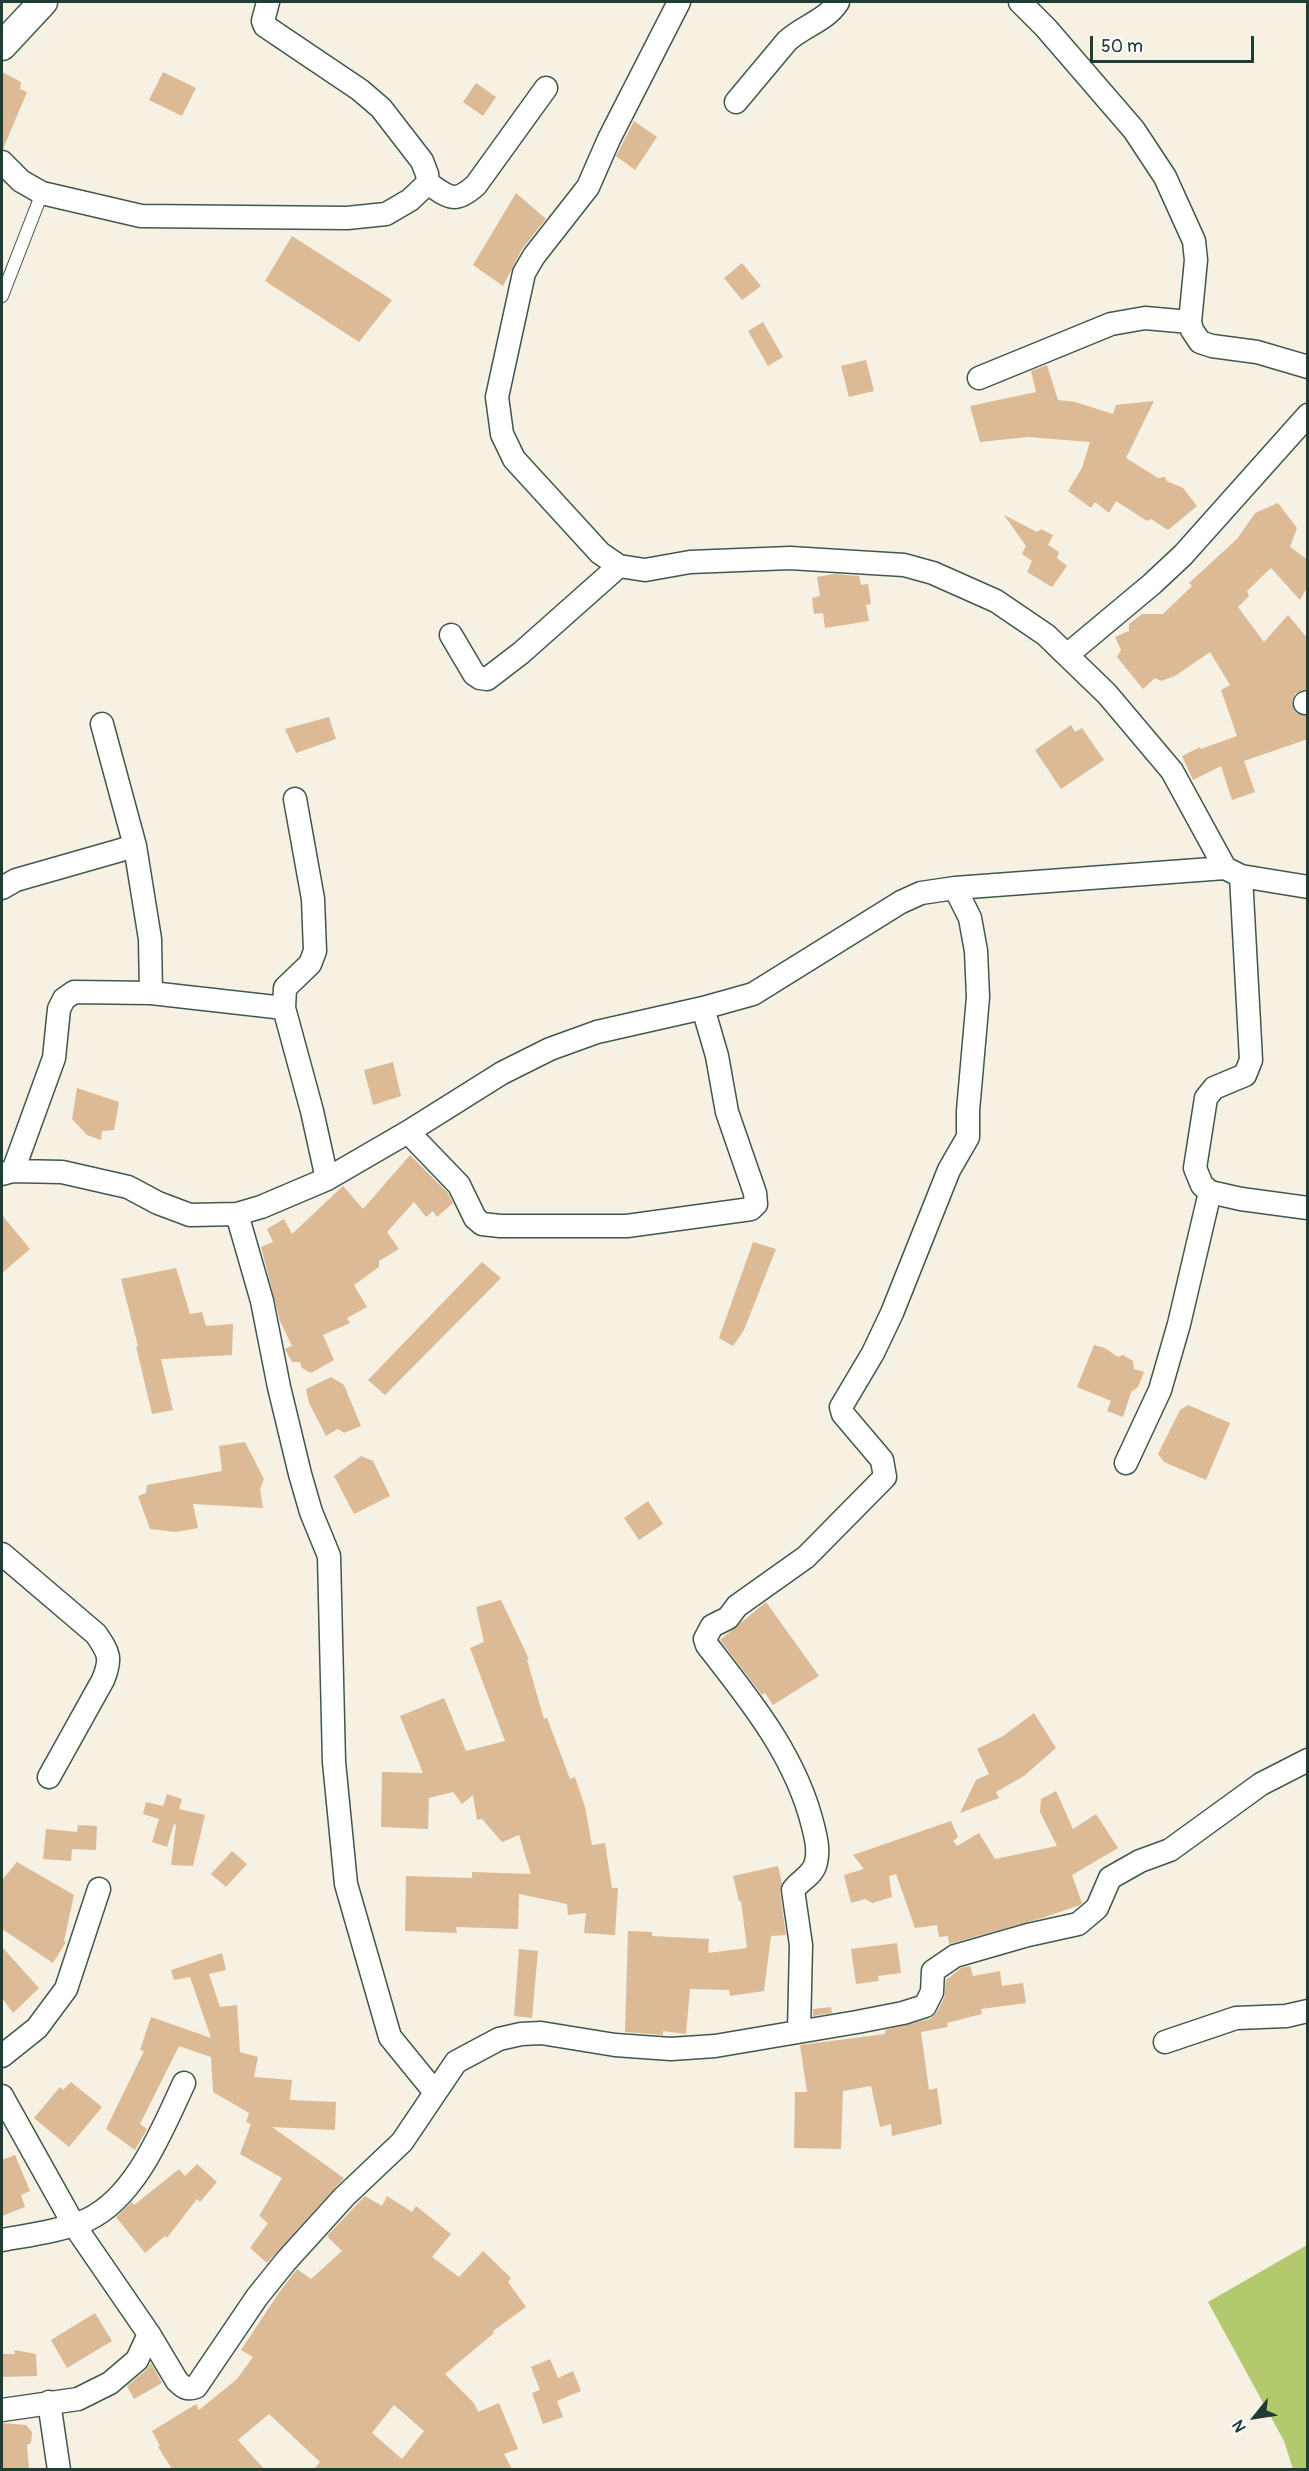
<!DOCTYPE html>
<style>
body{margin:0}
#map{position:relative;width:1309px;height:2471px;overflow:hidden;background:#f6f1e2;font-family:Pangolin,sans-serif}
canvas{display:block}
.frame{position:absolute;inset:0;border:3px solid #1f3d34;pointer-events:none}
.north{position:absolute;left:1225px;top:2387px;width:60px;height:60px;-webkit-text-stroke:4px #fff;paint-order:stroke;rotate:240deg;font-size:16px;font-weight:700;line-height:24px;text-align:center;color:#1f3d34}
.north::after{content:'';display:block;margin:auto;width:21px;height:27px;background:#1f3d34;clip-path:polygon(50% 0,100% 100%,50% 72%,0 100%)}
.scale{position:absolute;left:1090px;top:36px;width:164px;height:27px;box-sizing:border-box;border:3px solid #1f3d34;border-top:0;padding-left:8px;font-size:18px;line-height:21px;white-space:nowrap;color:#1f3d34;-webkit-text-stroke:4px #fff;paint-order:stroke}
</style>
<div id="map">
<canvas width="1309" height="2471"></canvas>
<div class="frame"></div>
<div class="north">N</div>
<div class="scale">50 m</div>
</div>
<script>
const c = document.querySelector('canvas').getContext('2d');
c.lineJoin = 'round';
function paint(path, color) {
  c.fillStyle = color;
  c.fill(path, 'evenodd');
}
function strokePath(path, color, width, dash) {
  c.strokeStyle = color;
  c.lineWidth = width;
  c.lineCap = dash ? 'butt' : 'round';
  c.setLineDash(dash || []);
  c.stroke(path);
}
paint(new Path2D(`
 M1307 2245V2469H1293L1284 2441 1208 2302Z`), '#b2c96e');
paint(new Path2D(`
 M2 72 21 82 20 89 27 92 3 149Z
 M163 72 196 88 182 116 149 100Z
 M476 83 496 97 483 116 463 102Z
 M634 121 657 137 635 170 616 156Z
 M516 193 546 219 522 249 503 286 473 265Z
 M292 236 392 300 359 342 265 281Z
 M742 263 761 286 742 300 724 278Z
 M763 322 783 357 768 366 748 331Z
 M866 360 874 391 849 397 841 366Z
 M1047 365 1058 400 1075 402 1113 414 1116 405 1154 401 1126 458 1158 478 1165 477 1167 481 1183 488 1197 506 1168 530 1151 519 1147 521 1116 501 1109 513 1095 502 1091 508 1068 491 1082 468 1090 442 1028 437 980 442 970 406 1036 392 1031 371Z
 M1278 503 1297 528 1290 547 1308 560V586L1300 600 1271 568 1247 591 1249 596 1238 607 1264 642 1288 615 1308 639V689L1295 694 1292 701 1296 713 1308 716V739L1244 761 1255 792 1232 800 1221 766 1193 780 1182 756 1200 747 1201 749 1237 736 1221 690 1230 685 1210 652 1175 676 1161 681 1155 678 1143 689 1117 657 1121 650 1115 637 1129 631V624L1142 614H1163L1192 586 1189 583 1237 539 1255 513Z
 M1004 515 1037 532 1041 529 1053 535 1048 545 1059 552 1057 558 1067 566 1052 587 1027 572 1032 561 1022 554 1026 546Z
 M834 574 859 576 861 585 868 584 871 604 866 605 869 621 825 628 823 613 814 614 812 598 820 596 817 577Z
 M329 717 336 739 296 753 285 729Z
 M1071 725 1075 732 1082 728 1104 760 1061 789 1035 750Z
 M393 1062 401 1096 373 1105 364 1070Z
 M77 1088 119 1102 114 1130 102 1131 101 1140 87 1135 72 1119Z
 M410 1155 448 1193 453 1203 437 1217 433 1211 426 1217 414 1202 387 1232 399 1249 379 1261V1267L354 1285 367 1307 347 1318 350 1323 323 1335 334 1360 311 1373 302 1368 300 1362H292L285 1349 292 1346 280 1321 261 1247 273 1242 267 1229 284 1219 292 1234 343 1186 363 1209Z
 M2 1215 30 1249 2 1273Z
 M753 1242 776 1249 744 1330 733 1346 719 1338Z
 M482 1262 501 1278 385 1395 368 1380Z
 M176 1268 190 1314 202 1312 206 1326 233 1324 232 1355 161 1359 173 1410 152 1414 136 1346H138L121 1279Z
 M1094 1345 1105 1348 1118 1357 1123 1355 1133 1361 1134 1369 1144 1372 1138 1387 1131 1392 1123 1417 1107 1411 1111 1401 1077 1387Z
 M331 1377 344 1385 361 1426 344 1433 338 1429 326 1436 309 1403 306 1389Z
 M1188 1405 1230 1423 1206 1480 1164 1462 1158 1454 1180 1410Z
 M245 1442 264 1479 260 1489 263 1508 193 1504 198 1528 176 1532 150 1529 138 1496 146 1493 147 1485 222 1471 219 1446Z
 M361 1456 373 1461 390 1496 354 1514 334 1476Z
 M648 1501 663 1524 639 1540 624 1518Z
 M501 1600 529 1659 527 1660 544 1719 547 1718 570 1779 575 1777 585 1807 592 1845 605 1843 612 1888H618L615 1935 584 1933 586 1913 568 1915 567 1904 519 1894 518 1929 456 1927 457 1933 405 1931 406 1876 472 1878V1872L531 1874 519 1835 502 1842 482 1819 477 1820 473 1795 462 1804 453 1792 429 1798 428 1829 381 1827 382 1772 423 1773 400 1716 444 1698 466 1751 505 1741 470 1648 484 1642 476 1607Z
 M766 1602 819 1676 773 1705 765 1693 762 1695 720 1640Z
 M1034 1713 1056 1748 1024 1776 996 1792 999 1798 960 1813 976 1780 989 1774 977 1749 1003 1736Z
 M1056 1791 1073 1829 1096 1814 1118 1848 1072 1875 1082 1903 1080 1905 1042 1918 949 1944 948 1936 939 1937 937 1925 915 1928 896 1874 889 1876 892 1897 872 1903 865 1899 851 1903 844 1875 864 1869 853 1855 951 1821 958 1837 953 1841 957 1846 979 1833 995 1859 1057 1846 1040 1812 1041 1799Z
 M167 1794 182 1799 179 1809 205 1815 193 1866 171 1865 176 1825 174 1824 167 1847 152 1842 159 1819 143 1814 146 1802 163 1806Z
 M78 1825 97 1826 96 1850 72 1849 71 1861 43 1859 46 1829 77 1832Z
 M232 1851 247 1864 226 1887 211 1874Z
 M17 1862 74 1895 64 1941 66 1942 53 1963 2 1929V1880Z
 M778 1866 782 1883 780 1892 786 1935 771 1936 764 1991 730 1996 729 1990 690 1989 686 2034 663 2031V2035L625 2032 628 1931 652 1932V1936L709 1939 708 1953 747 1948 741 1901H739L733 1876Z
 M897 1943 901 1973 878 1976 879 1981 856 1984 851 1949Z
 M2 1947 39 1988 13 2013 2 1998Z
 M519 1949 538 1951 532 2018 514 2016Z
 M222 1953 226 1970 209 1974 220 2007 237 2005 240 2052 258 2057 254 2077 292 2080 290 2100 336 2102 335 2130 272 2127 344 2178 267 2263 250 2248 268 2223 259 2216 282 2178 240 2154 251 2124 246 2122 249 2113 213 2092 211 2057 179 2046 140 2124 147 2129 135 2150 106 2129 144 2051 140 2050 151 2017 211 2038 190 1977 174 1980 171 1970Z
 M970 1966 973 1976 1000 1971 1002 1986 1023 1983 1026 2003 981 2009 982 2014 947 2023 948 2027 921 2032 929 2090 937 2088 942 2124 892 2136 891 2124 880 2127 871 2086 843 2091 841 2149 794 2148 795 2092H807L800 2045 885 2034V2030L930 2019 937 2012 944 1998 946 1980 961 1968Z
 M831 2007 832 2013 813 2016V2009Z
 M71 2082 102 2107 69 2147 34 2118 60 2087 63 2090Z
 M15 2155 30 2191 21 2195 25 2207 2 2216V2160Z
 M197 2164 217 2182 200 2202 197 2199 167 2238 165 2236 145 2253 116 2217 132 2202 134 2205 179 2169 185 2176Z
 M365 2196 382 2206 387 2196 412 2212 416 2206 451 2234 432 2257 459 2277 483 2251 511 2278 508 2282 526 2307 493 2331 494 2333 445 2374 474 2403 478 2412 499 2403 518 2449 504 2454 512 2469H314L320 2462 269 2414 238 2440 264 2469H172L158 2447 160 2446 152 2431 196 2404 199 2410 237 2379 253 2357 241 2350 278 2294 297 2269 311 2279 342 2251 327 2236ZM394 2405 424 2431 402 2459 372 2433Z
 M95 2313 112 2341 67 2368 51 2340Z
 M14 2350 36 2354 37 2376 2 2377V2354H15Z
 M550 2359 558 2378 573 2371 581 2391 557 2401 563 2417 543 2424 532 2393 540 2390 531 2367Z
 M151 2363 162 2383 134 2399 127 2386 146 2370Z
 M2 2423 26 2425 32 2432 31 2443 27 2445 29 2468 2 2469Z`), '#dcba96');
const service = new Path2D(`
 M2 296 42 193`);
const minor = new Path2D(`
 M679 2 609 139 588 187 534 256 524 273 497 397 502 434 514 459 600 553 619 566 645 570 690 562 790 558 904 565 933 573 996 601 1046 635 1107 694 1172 771 1225 868
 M1020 2 1046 28 1134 130 1165 177 1194 241 1196 260 1190 322 1192 330 1200 342 1212 346 1257 352 1308 367
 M736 102 787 41C803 26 826 21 838 2
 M2 162 21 181 42 193 141 216 347 218 386 214 410 200 428 183 427 174 422 161 381 108 360 90 265 26 263 21 268 2
 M428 183C449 198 455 204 476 185L546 88
 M979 378 1111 324 1145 318 1190 322
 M451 635 474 674 480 678 487 679 521 653 619 566
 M1067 655 1152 584 1183 555 1308 415
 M1305 703 1308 702
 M102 724 135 846 150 939 151 993
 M295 799 313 899 315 951 310 964 285 988 284 1008 312 1111 327 1179
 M1241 876 1251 1060 1245 1075 1214 1088 1206 1098 1195 1168 1202 1185 1210 1192 1241 1199 1308 1208
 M2 888 16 880 135 846
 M408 1132 459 1185 475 1218 482 1224 500 1226H627L751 1209 756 1204 755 1193 727 1112 717 1056 703 1008
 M13 1171 54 1058 59 1009 64 999 74 992 151 993 284 1008
 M2 1174 13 1171 62 1172 128 1187 158 1203 190 1215 237 1214 261 1207 327 1179 408 1132 502 1073 550 1049 597 1032 703 1008 753 994 901 902 921 893 955 888 1225 868 1241 876 1308 887
 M237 1214 262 1301 279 1387 300 1474 311 1512 329 1556 334 1762 346 1884 390 2037 434 2091
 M1126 1463 1160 1390 1179 1324 1210 1192
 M2 1554 96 1634C109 1653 112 1658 103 1680L49 1777
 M799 2031 801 1945 793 1890C800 1880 814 1875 816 1862 819 1850 816 1838 813 1826 796 1756 750 1700 707 1645L705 1639 712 1626 728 1618 737 1606 806 1557 885 1477 882 1460 843 1414 841 1407 873 1353 892 1313 949 1170 968 1137V1111L978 997 976 951 970 918 955 888
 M1165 2042 1236 2018 1286 2016 1308 2011
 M2 2056 37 2028 66 1989 99 1889
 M2 2096 74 2225 149 2334 177 2381C184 2388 187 2390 196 2387L257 2297 286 2261 344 2197 402 2142 456 2062 499 2039 521 2034 541 2033 615 2045 671 2049 715 2046 857 2022 903 2013 925 2006 932 1992 933 1971 955 1956 1028 1935 1078 1924 1097 1908 1110 1878 1140 1861 1170 1850 1261 1784 1308 1760
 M2 2240C29 2235 61 2231 87 2220 136 2197 162 2130 184 2083
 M49 2402 59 2470
 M2 2410 78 2399 110 2383 137 2360 149 2334`);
const tertiary = new Path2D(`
 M2 46 43 2`);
strokePath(service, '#3f584e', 14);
strokePath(minor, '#3f584e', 25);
strokePath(tertiary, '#3f584e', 31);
strokePath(service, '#fff', 12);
strokePath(minor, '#fff', 22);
strokePath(tertiary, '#fff', 28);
</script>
